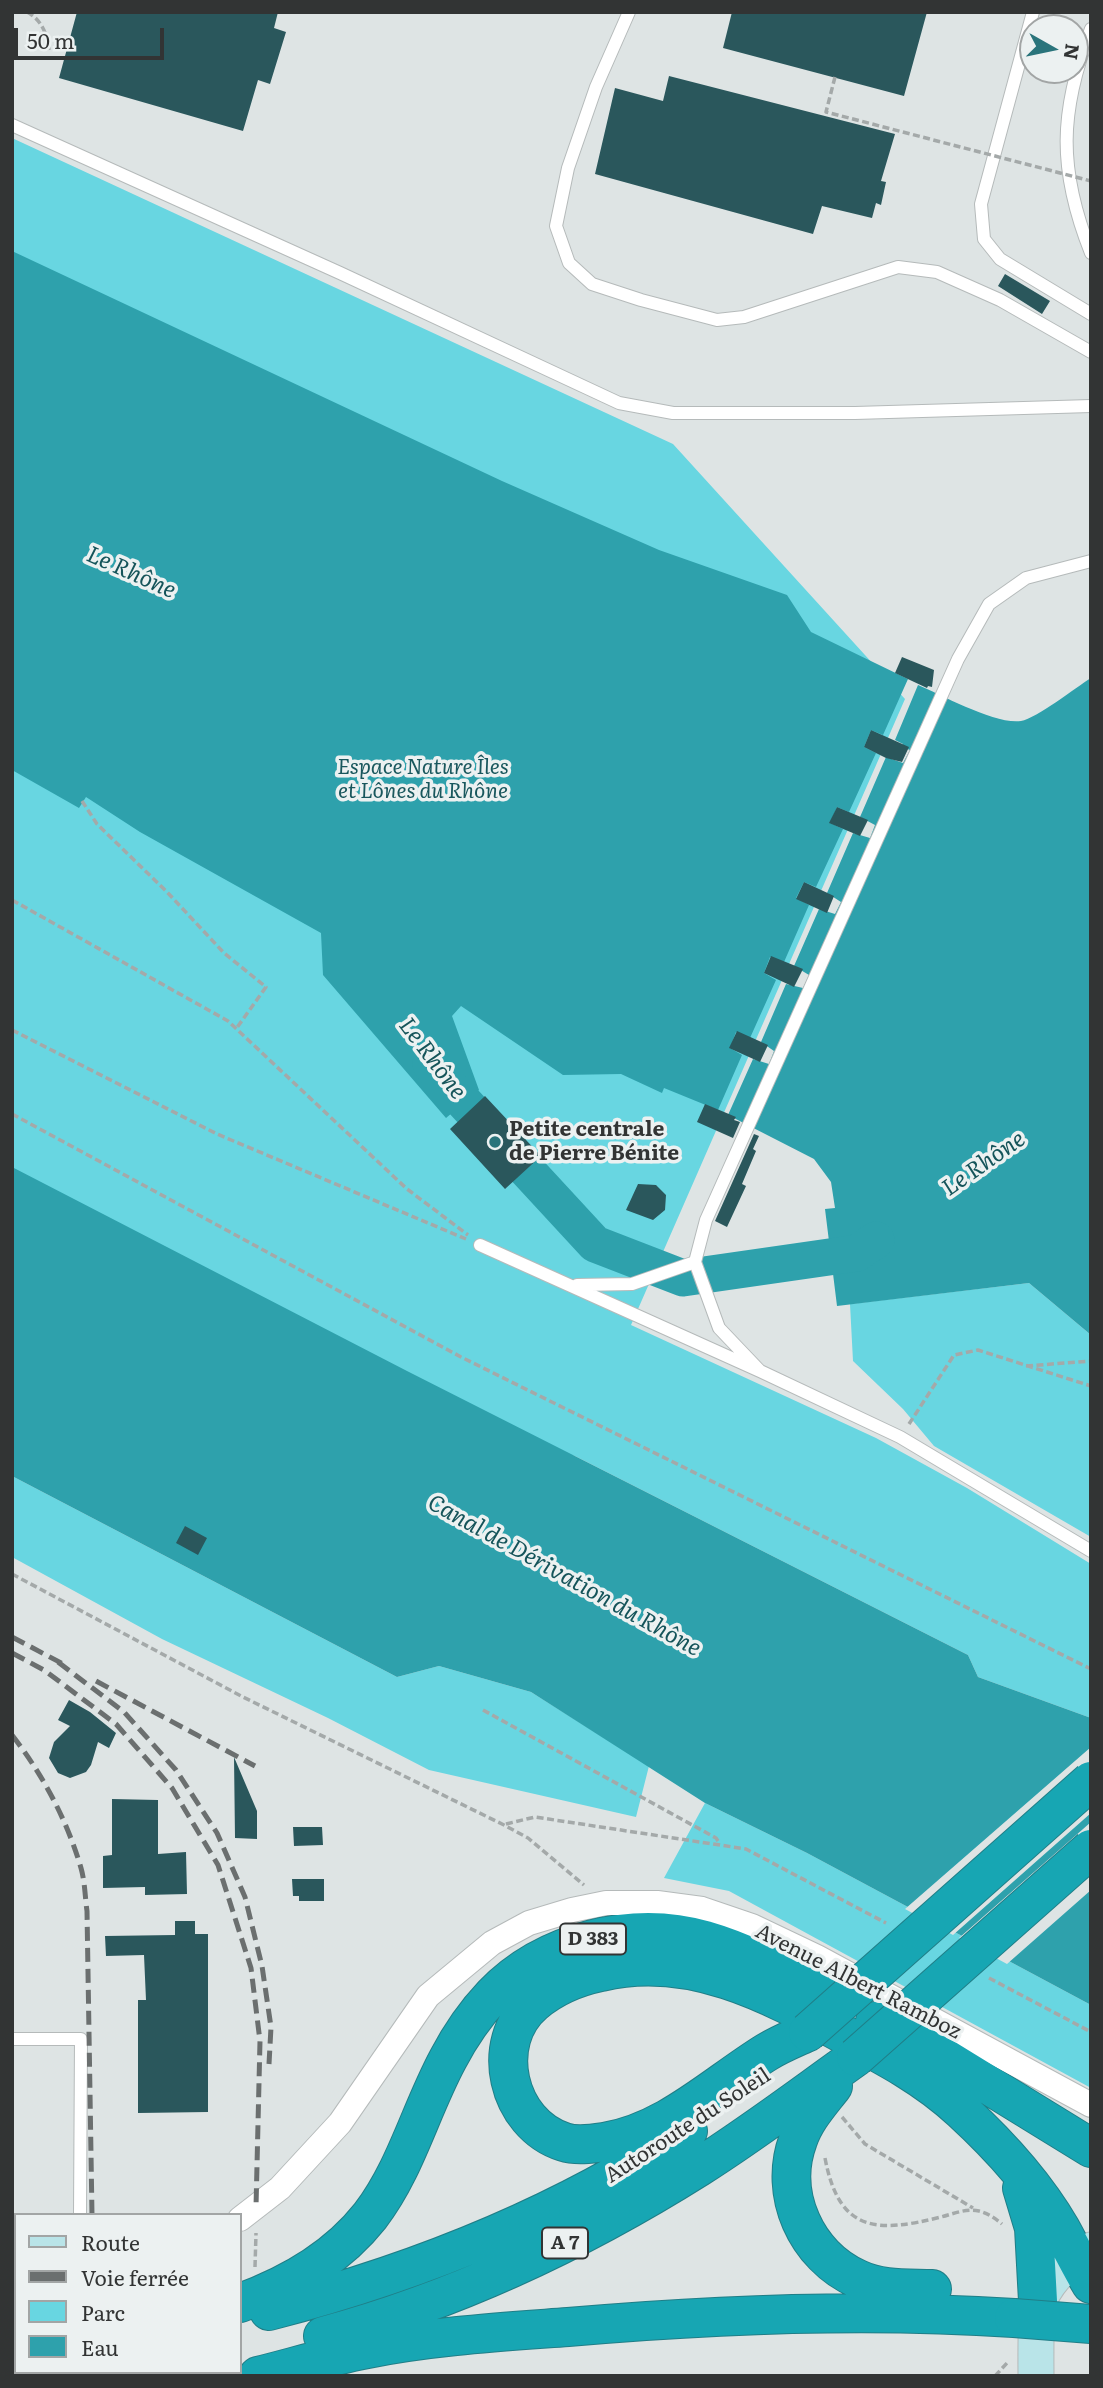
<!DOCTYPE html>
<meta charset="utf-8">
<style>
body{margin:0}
#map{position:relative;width:1103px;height:2388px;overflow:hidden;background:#dee4e4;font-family:Literata,serif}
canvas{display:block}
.frame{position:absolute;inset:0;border:14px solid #323434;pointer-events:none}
.legend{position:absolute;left:14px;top:2213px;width:228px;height:161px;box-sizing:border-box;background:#ecf1f1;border:2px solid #a2a5a5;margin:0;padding:9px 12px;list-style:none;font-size:21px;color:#323434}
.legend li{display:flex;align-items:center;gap:14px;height:35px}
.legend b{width:35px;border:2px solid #a2a5a5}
.north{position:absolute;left:1019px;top:14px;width:70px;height:70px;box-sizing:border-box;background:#ecf1f1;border:2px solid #a2a5a5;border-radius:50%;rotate:99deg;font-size:19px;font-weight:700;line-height:28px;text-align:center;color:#323434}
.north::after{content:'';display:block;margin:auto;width:24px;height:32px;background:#2a747b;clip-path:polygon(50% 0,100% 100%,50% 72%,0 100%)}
.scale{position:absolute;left:14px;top:28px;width:150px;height:32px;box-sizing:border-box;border:4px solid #323434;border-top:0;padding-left:9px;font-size:21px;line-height:24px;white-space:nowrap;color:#323434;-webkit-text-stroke:5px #ecf1f1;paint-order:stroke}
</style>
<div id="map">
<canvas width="1103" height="2388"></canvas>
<div class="frame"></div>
<ul class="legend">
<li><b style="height:9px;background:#b9e4e8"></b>Route</li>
<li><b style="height:9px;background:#6b6f6f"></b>Voie ferrée</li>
<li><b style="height:19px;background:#68d6e1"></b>Parc</li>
<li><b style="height:19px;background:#2ea1ac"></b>Eau</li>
</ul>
<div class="north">N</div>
<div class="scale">50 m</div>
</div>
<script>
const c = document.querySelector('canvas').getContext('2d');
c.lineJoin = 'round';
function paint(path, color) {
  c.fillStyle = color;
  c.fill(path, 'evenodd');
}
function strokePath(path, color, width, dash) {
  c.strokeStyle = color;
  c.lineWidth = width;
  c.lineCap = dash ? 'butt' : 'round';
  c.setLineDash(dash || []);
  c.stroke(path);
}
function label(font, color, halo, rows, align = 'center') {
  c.font = font + ' Literata,serif';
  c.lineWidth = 7;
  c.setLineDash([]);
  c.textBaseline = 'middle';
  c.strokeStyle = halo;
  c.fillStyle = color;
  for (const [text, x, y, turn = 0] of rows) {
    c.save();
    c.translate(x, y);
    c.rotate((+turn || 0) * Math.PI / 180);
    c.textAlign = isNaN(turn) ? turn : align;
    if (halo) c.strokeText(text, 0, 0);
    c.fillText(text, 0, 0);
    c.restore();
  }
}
paint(new Path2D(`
 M12 138 673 444 905 699 631 1325 876 1438 967 1488 1091 1564V1718L978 1677 968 1655 575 1456 12 1318Z
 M1029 1283 1091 1335V1537L934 1446 903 1409 853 1361 850 1304Z
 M12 1476 397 1677 439 1666 531 1692 649 1766 636 1817 429 1770 328 1718 162 1639 12 1557Z
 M705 1803 807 1853 1091 2005V2088L729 1891 664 1878Z`), '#68d6e1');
paint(new Path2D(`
 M12 251 502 481 659 550 787 595 811 632 908 679 883 735 871 730 864 747 876 753 849 812 837 807 830 823 843 829 816 887 804 882 796 898 809 905 784 962 770 957 764 973 776 980 750 1038 736 1032 730 1048 742 1055 718 1110 664 1088 662 1093 621 1074 563 1075 461 1006 452 1016 479 1090 446 1118 323 975 321 933 140 832 86 797 79 808 12 770Z
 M1091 678V1335L1029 1283 837 1306 825 1209 835 1208 831 1182 814 1159 728 1115 753 1059 769 1064 774 1051 761 1042 786 984 803 988 809 975 794 966 819 909 835 914 841 902 827 893 853 833 870 838 875 825 860 817 886 757 903 763 910 750 902 747 903 744 895 740 918 685C942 695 996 725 1021 721 1037 718 1075 688 1091 678Z
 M12 1167 407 1371 968 1655 978 1677 1091 1718V2005L807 1853 705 1803 531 1692 439 1666 397 1677 12 1476Z`), '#2ea1ac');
paint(new Path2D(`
 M1091 1747V1813L953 1935 905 1909Z
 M1091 1822V1890L1007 1964 959 1938Z`), '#dee4e4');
strokePath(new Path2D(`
 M431 1064 439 1075 595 1244 683 1278 857 1253 876 1240`), '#2ea1ac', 37);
paint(new Path2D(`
 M77 12H278L274 28 286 32 270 84 258 80 243 131 59 78Z
 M732 12H927L904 96 723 48Z
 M669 76 895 134 881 181 886 182 881 205 876 203 872 218 822 206 813 234 595 174 615 88 663 101Z
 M1005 274 1050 301 1042 314 998 286Z
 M902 657 934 670 932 687 928 686 927 688 895 673Z
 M871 730 909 747 902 762 886 758 864 747Z
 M837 807 868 820 860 836 829 823Z
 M804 882 834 896 827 913 796 899Z
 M771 956 803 969 794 987 764 973Z
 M737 1031 768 1045 760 1062 729 1048Z
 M485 1096 541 1156 505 1189 450 1129Z
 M705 1104 736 1117 734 1120 740 1122 733 1138 697 1122Z
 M754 1134 759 1136 753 1149 756 1151 742 1184 746 1186 727 1227 715 1221Z
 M638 1184 656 1185 666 1195 665 1210 653 1220 626 1210Z
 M185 1526 207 1538 198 1555 176 1543Z
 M69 1700 90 1712 116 1733 109 1748 98 1742 91 1765 86 1772 70 1778 58 1773 49 1758 54 1742 70 1726 58 1720Z
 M234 1757 257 1811V1839L235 1838Z
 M112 1799 158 1800V1854L186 1852 187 1894 145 1895V1887L103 1888V1856L112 1855Z
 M293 1827H322L323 1845 294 1846Z
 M292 1879H324V1901H299V1896H293Z
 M175 1921H195V1934H208V2112L138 2113V2000H146L144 1955 106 1956 105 1936 175 1935Z`), '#2a575c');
const lane = new Path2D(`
 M629 12 596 87 568 168 556 226 569 263 592 284 641 300 717 320 744 317 898 267 937 272 1000 300 1091 352
 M1033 12 981 204 984 239 1000 259 1091 314
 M1091 29C1059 112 1058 170 1091 253
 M12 125 340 273 619 403 673 413H855L1091 406
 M480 1245 760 1371 900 1437 1091 1551
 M577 1285 632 1284 695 1262
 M760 1371 719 1328 695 1262 706 1220 958 659 989 604 1026 578 1091 561
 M12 2039H81L80 2215`);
const street = new Path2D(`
 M240 2219 280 2188 340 2123 428 1996 492 1943 529 1923 572 1910 606 1903H657L702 1909 752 1926 817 1957 1091 2105
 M12 2241H16
 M12 2308H16`);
const secondary = new Path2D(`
 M1036 2376C1036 2362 1035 2309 1040 2299 1049 2278 1070 2258 1091 2250`);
const highway = new Path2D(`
 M875 2021 943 2057 1091 2148
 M808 2032C795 2038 780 2044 767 2052 715 2084 667 2132 604 2142 591 2144 576 2146 564 2142 507 2124 488 2042 534 2003 553 1987 577 1977 601 1972 689 1951 768 1993 843 2034 885 2056 927 2078 962 2111 999 2145 1036 2186 1061 2229 1071 2247 1080 2266 1091 2284
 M833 2086C820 2103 805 2119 798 2140 778 2194 806 2256 858 2279 881 2290 908 2288 932 2289
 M1022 2188 1034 2228 1038 2301
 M240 2303C290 2285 336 2259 370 2216 406 2169 420 2111 448 2059 460 2036 475 2014 493 1995 545 1941 633 1919 705 1940 747 1952 787 1974 825 1994
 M269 2311C416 2273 561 2215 688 2131
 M323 2336C456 2300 583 2240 699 2167 753 2133 804 2094 856 2057
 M12 2348 16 2347
 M147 2376 170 2372
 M258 2376C294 2367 330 2356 367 2349 432 2336 501 2332 568 2327 716 2314 865 2308 1014 2318`);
strokePath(lane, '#b5baba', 14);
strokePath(street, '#b5baba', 26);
strokePath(secondary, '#b5baba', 37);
strokePath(highway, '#207e87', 40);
strokePath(new Path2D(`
 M27 12C42 20 47 34 49 50
 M82 801 97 824 167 892 224 953 266 987 236 1029
 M12 900 228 1021 407 1189 468 1235
 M12 1030 217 1134 466 1239
 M12 1114 461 1357 1091 1669
 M1026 1366 1091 1361
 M909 1424 954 1355 978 1350 1091 1386
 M12 1574 243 1697 504 1825 528 1838 584 1885
 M483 1710 716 1838 720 1844
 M506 1824 535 1817 746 1849 886 1923
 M989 1978 1091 2032
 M842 2117 865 2144 973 2208
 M825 2158C839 2233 877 2233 941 2217 953 2214 966 2208 979 2211 987 2213 995 2218 1002 2224
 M255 2267 256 2233
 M995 2376 1008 2362`), '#a4a9a9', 3.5, [7, 3.5]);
strokePath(lane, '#fff', 12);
strokePath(street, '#fff', 24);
strokePath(secondary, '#b9e4e8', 35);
strokePath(highway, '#17a6b3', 38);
strokePath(new Path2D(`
 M12 1637 65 1665
 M12 1653 44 1670 116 1724 172 1788 218 1865 251 1968 260 2041 256 2207
 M58 1662 124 1712 176 1770 217 1833 245 1897 262 1966 271 2027 269 2064
 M96 1681 255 1766
 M12 1735C43 1775 67 1820 81 1868 85 1882 85 1897 87 1911L92 2215`), '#6b6f6f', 5, [14, 7]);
const highwayBridge = new Path2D(`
 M808 2032 1091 1781
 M856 2057 1091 1849
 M1014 2318 1091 2324`);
strokePath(highwayBridge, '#207e87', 40, []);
strokePath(new Path2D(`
 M835 77 826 112 1091 181`), '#a4a9a9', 3.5, [7, 3.5]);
strokePath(highwayBridge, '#17a6b3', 38);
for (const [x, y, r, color] of [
 [495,1142,7,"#2a747b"]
]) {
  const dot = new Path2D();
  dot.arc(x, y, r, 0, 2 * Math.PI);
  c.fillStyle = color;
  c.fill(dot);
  strokePath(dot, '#ecf1f1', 2.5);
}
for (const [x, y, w] of [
 [593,1939,66],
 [565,2243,46]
]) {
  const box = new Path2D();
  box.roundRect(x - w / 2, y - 15.5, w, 31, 5);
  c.fillStyle = '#ecf1f1';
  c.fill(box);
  strokePath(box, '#323434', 2);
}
label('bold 19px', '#323434', null, [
 ["D 383",593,1939],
 ["A 7",565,2243]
]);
label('italic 21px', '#19575d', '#ecf1f1', [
 ["Espace Nature Îles",423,768],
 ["et Lônes du Rhône",423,792]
]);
label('bold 21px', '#323434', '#ecf1f1', [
 ["Petite centrale",509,1130],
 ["de Pierre Bénite",509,1154]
], 'left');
label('21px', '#323434', '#ecf1f1', [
 ["Avenue Albert Ramboz",858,1982,27],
 ["Autoroute du Soleil",688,2126,-33]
]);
label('italic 23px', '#15545a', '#ecf1f1', [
 ["Le Rhône",131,573,24],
 ["Le Rhône",432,1059,53],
 ["Le Rhône",984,1164,-35],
 ["Canal de Dérivation du Rhône",564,1576,29]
]);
</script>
